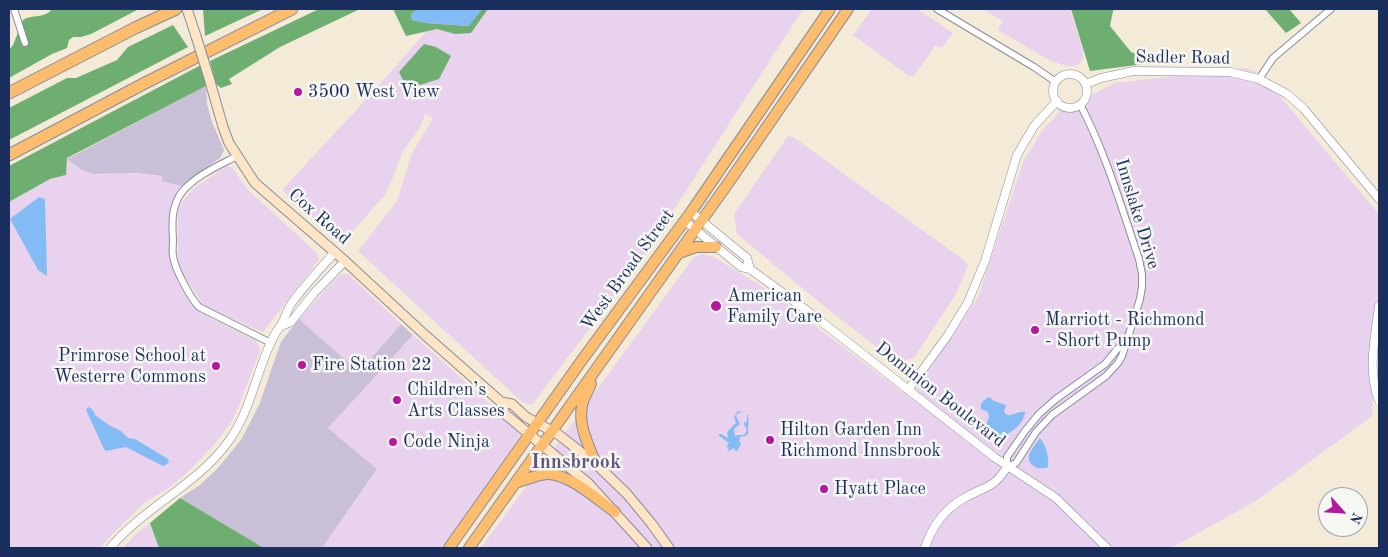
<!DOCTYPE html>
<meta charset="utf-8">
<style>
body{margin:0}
#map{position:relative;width:1388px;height:557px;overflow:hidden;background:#f3ead8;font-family:"Old Standard TT",serif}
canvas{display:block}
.frame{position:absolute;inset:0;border:10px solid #1b2f5e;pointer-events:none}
.north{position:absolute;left:1318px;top:487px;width:50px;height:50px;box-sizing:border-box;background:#f6f6f2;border:1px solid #9ea6b7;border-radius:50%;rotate:116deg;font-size:14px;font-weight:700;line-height:20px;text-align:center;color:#1b2f5e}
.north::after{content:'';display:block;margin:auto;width:18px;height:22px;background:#b5179e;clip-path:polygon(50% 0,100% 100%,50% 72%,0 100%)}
</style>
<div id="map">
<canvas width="1388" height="557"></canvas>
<div class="frame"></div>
<div class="north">N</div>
</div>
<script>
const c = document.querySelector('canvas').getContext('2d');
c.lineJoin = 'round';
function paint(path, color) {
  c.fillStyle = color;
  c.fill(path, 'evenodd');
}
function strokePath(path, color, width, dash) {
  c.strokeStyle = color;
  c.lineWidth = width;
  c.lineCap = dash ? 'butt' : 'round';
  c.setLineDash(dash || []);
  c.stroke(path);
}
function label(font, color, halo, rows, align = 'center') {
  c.font = font + ' "Old Standard TT",serif';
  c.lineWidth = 5;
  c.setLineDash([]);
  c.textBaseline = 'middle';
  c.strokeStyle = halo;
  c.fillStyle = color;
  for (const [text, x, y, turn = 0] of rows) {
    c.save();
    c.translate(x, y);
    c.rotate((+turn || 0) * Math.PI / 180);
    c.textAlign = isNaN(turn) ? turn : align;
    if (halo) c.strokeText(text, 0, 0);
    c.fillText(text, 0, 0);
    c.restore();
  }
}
paint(new Path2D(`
 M446 9H803L644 256 532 405 522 402 358 251 397 201 411 155 433 118 425 114 420 128 403 151 391 182 384 196 346 239 341 240 335 239 282 190 382 82Z
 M872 9H917L953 33 942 48 935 46 914 76H909L853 35Z
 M982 9H1070L1083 50V59L1077 66H1069L1060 64 1047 59 998 30 1003 21Z
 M1246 68 1261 74 1379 214V284L1372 416 1256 501 1171 548H481L694 257 702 254 714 257 771 292 910 398 978 297 1023 162 1041 132 1063 108 1096 93 1114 83Z
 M788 136 793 137 965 261 968 266 956 294 914 358 897 363 830 311 737 234 734 214Z
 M67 158 75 166 99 175 123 173 155 175 162 176V181L181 186 174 198 169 216 170 255 174 270 180 286 189 300 199 311 210 318 256 341 259 346 260 351 238 408 232 421 214 445 186 474 166 490 144 503 99 548H9V202L50 179 66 175Z
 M227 166 232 167 247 189 315 251 318 257 319 260 263 332 204 306 182 273 178 260V211L181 203 194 188Z
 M344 274 349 275 401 324 359 372 299 319 336 278 340 275Z
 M413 335 518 429 520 434 518 439 442 548H322L377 469 328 428Z
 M150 523 159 548H123L134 536Z`), '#e9d2ee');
paint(new Path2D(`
 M206 86 207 104 212 122 224 150 220 158 181 186 162 181V176L155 175 135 173 94 174 80 169 67 159Z
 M299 319 359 372 401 324 413 335 328 428 377 469 322 548H264L180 498 200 485 218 468 241 440 259 405 281 342 287 334Z`), '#c9bfd7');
paint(new Path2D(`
 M52 9H139L91 34 81 37H73L69 40 67 48 52 54 9 78V50L13 45 23 20C32 14 45 19 52 9Z
 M203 9H263L205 36Z
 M319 9H360L280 47 229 79 232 84 221 88 216 84 210 61Z
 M393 9H418L411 14 412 20 427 23 468 26 482 9H488L471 33 455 34 437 29 406 36Z
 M1071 9H1115L1113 11 1110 26 1131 52 1146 57 1144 64 1090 71Z
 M1265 9H1289L1301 23 1286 33Z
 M173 25 188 47 9 140V108L67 78H76L117 60 128 47Z
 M424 44 436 47 451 56 439 79 420 85 403 80 399 72Z
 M201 65 206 86 67 158 66 175 50 179 9 202V166Z
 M180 498 264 548H159L150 523Z`), '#6eae71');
paint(new Path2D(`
 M418 9H482L469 26 427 23 412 20 411 14Z
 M39 197 45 199 47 276 38 270 10 219Z
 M989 397 994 401 1006 405 1004 412 1007 415C1013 416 1018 411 1025 412 1024 424 1012 432 1002 437 994 435 990 432 986 425L989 417 988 412 981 409C980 402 984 400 989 397Z
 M88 407 92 409 96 416 109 425 121 431 128 438 135 439 168 459 169 462 167 464 163 466 159 464 126 447 106 451 104 449 86 410Z
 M738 411H740L743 413 739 412 736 416 740 424 734 429 735 436 738 435H744C750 428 745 429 744 423L747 421V414L748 415C749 421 748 427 748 434L745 436 740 437 739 441 741 443 739 448 736 452 734 448 727 452 729 448 726 447 729 443 718 435 721 434 728 438 727 432 736 423 734 417Z
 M1040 438C1047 447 1049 457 1048 467 1039 471 1027 466 1029 455 1031 449 1037 443 1040 438Z`), '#83bbf4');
const minor = new Path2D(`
 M14 9 25 43
 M937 9 1034 67 1056 82
 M1259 79 1273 58 1331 9
 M1080 104C1106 154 1121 206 1139 259L1142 274V287L1140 299 1122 356 1118 363 1106 376 1052 415 1036 432 1016 463 1007 467V457L1025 431 1039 414 1056 399 1105 364 1129 335
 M237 156C218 166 195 176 182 192 171 206 172 224 173 240 173 245 172 251 173 256 175 270 190 297 199 307L271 343`);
const tertiary = new Path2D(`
 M1053 91a17 17 0 1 1 34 0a17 17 0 1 1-34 0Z
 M1086 84 1101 78 1133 71 1230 72 1259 79 1287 94 1304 109 1379 199
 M691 212 747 258 750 269
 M685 221 741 267 750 269 813 315 994 457 1056 498 1107 548
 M1379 306C1375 338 1367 370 1379 401
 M281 326 291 322 314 293 345 261
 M908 390 948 335 968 302 985 261 1017 155 1034 126 1057 101
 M110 548C144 507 197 485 228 442 252 410 256 369 275 334 277 331 279 328 281 325 285 318 287 311 291 304 304 286 320 269 335 252
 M925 548C931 529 943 511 961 500 983 486 992 491 1007 467`);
const secondary = new Path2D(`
 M187 9 196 36
 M209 78 223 127 229 143 255 183 345 261 425 335 501 402 512 404 526 417 559 435 596 464 627 494 651 523 669 548
 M501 402 505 414 588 483 647 548`);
const primary = new Path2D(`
 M679 253 696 247H716
 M591 384C588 392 583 398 582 406 578 426 589 446 596 464
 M516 483C525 480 536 475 546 474 569 473 596 499 615 512
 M449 548 582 360 691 212 830 9
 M469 548 729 182 848 9`);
const motorway = new Path2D(`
 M828 11 829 9
 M9 93 135 28 176 9
 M9 155 145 83 292 9`);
strokePath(minor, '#878c9b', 8);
strokePath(tertiary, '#878c9b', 9);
strokePath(secondary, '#878c9b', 11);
strokePath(primary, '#878c9b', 12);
strokePath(motorway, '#878c9b', 13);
strokePath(minor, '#fff', 6);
strokePath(tertiary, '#fff', 8);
strokePath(secondary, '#fee5c5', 9);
strokePath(primary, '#fcbd6f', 10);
strokePath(motorway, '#fcbd6f', 11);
const secondaryBridge = new Path2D(`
 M196 36 209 78`);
strokePath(secondaryBridge, '#878c9b', 11, []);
strokePath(secondaryBridge, '#fee5c5', 9);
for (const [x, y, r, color] of [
 [298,92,5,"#b5179e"],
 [716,306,6,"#b5179e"],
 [1035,330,5,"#b5179e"],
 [302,365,5,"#b5179e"],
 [216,366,5,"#b5179e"],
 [397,400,5,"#b5179e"],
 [770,440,5,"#b5179e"],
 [393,442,5,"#b5179e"],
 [824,489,5,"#b5179e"]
]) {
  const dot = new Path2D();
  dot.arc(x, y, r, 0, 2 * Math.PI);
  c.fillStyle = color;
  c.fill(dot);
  strokePath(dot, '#f6f6f2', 2);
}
label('18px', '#1b2f5e', '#f6f6f2', [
 ["Sadler Road",1183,58,1],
 ["Innslake Drive",1137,214,73],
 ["Cox Road",319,217,41],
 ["West Broad Street",628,270,-54],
 ["Dominion Boulevard",940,395,38]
]);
label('18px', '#1b2f5e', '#f6f6f2', [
 ["3500 West View",308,92],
 ["American",727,296],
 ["Family Care",727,317],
 ["Marriott - Richmond",1045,320],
 ["- Short Pump",1045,341],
 ["Primrose School at",206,356,"right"],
 ["Westerre Commons",206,377,"right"],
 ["Fire Station 22",312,365],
 ["Children’s",407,390],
 ["Arts Classes",407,411],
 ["Hilton Garden Inn",780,430],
 ["Richmond Innsbrook",780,451],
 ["Code Ninja",403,442],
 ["Hyatt Place",834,489]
], 'left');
label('bold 20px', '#61567d', '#f6f6f2', [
 ["Innsbrook",576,463]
]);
</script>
